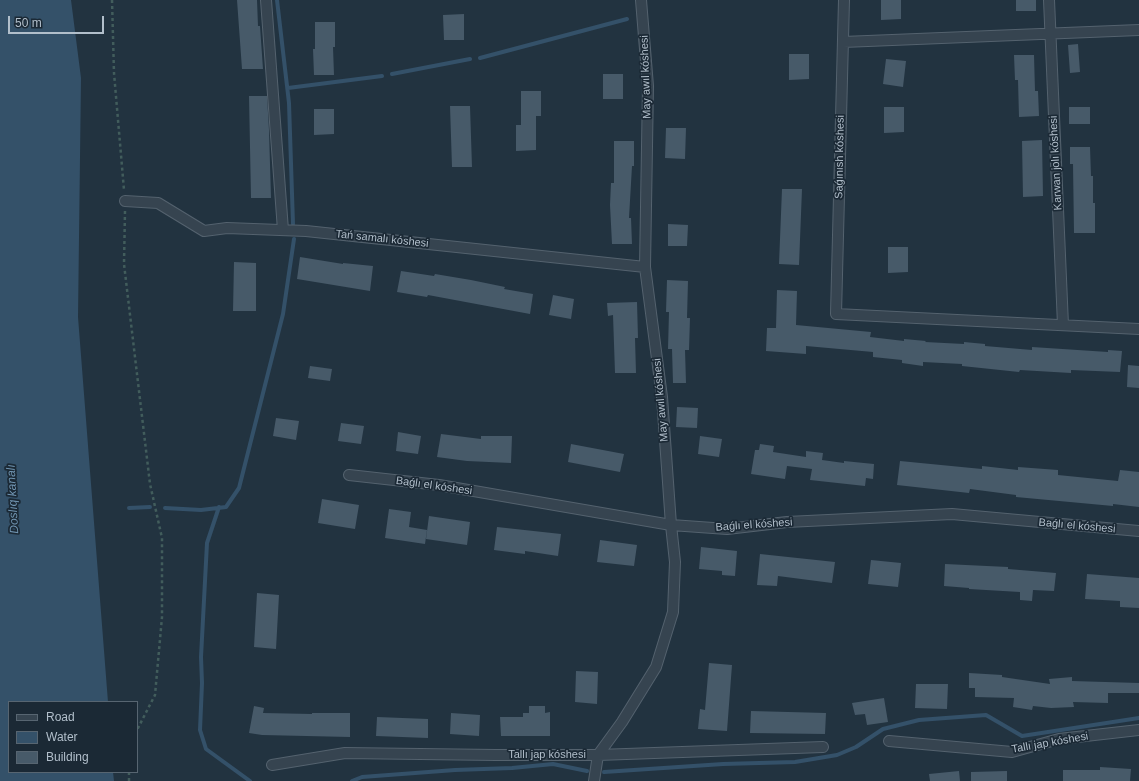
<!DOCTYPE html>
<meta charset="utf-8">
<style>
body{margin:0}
#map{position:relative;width:1139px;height:781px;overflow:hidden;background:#223340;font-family:Arial,sans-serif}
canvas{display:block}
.legend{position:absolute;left:8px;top:701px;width:130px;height:72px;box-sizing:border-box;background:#1b2935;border:1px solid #576571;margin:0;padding:5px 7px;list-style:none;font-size:12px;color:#b2bfcb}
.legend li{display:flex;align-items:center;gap:8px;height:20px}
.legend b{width:20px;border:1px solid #576571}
.scale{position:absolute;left:8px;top:16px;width:96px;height:18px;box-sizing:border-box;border:2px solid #b2bfcb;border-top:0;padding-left:5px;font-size:12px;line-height:14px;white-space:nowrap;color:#b2bfcb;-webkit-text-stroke:3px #1b2935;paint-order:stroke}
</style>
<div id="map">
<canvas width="1139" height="781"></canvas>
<ul class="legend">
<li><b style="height:5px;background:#364450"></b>Road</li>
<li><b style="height:11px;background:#345169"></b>Water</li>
<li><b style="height:11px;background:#475a69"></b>Building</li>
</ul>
<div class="scale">50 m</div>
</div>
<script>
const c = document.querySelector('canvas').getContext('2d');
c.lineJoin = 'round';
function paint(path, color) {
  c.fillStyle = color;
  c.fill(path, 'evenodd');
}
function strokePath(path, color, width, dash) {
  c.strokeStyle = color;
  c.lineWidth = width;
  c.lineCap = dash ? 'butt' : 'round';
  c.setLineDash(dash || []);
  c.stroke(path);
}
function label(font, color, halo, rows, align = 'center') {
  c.font = font + ' Arial,sans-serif';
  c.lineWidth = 3.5;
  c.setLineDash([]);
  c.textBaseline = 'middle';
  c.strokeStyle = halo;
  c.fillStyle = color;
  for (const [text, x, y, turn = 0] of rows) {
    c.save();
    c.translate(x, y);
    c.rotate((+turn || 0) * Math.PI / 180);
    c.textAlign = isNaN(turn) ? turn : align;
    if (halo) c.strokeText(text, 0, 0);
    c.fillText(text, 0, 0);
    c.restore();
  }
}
paint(new Path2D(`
 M0 0H71L81 78 78 317 108 702H9V772H113L114 781H0Z`), '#345169');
strokePath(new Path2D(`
 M277 0 289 103 293 224
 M480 58 627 19
 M392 74 470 59
 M288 88 382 76
 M219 507 207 543 201 657 202 683 200 730 206 749 250 781
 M129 508 150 507
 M165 508 201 510 226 507 239 488 283 314 294 239
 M604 772 723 764 795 762 837 755 856 747 883 729 919 720 986 715 1022 736 1139 718
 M352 781 362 777 455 770 512 768 553 764 587 771`), '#345169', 4);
paint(new Path2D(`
 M237 0H257L258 26H260L263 69H242Z
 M881 0H901V19L881 20Z
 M1016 0H1036V11H1016Z
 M464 14V40H444L443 15Z
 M315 22H335V47H333L334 75H314L313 49H315Z
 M1078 44 1080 72 1070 73 1068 45Z
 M789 54H809V79L789 80Z
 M1014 55H1034L1035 91H1038L1039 116 1019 117 1018 80H1015Z
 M886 59 906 61 903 87 883 84Z
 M603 74H623V99H603Z
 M521 91H541V116H536V150L516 151V125H521Z
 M249 96H267L269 130 271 198H251Z
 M450 106H470L472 167H452Z
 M884 107H904V132L884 133Z
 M1069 107H1090V124H1069Z
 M314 109H334V134L314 135Z
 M666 128H686L685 159 665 158Z
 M1042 140 1043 196 1023 197 1022 141Z
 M614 141H634V166H632L629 218H631L632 244H612L610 205 611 183H614Z
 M1070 147H1090L1091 176H1093V203H1095V233H1074L1073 164H1070Z
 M782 189H802L799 265 779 264Z
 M668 224 688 225 687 246H668Z
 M888 247H908V272L888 273Z
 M300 257 343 264V263L373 266 370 291 297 279Z
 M234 262 256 263V311H233Z
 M401 271 434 276 435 274 471 280 505 287 504 289 533 294 530 314 428 295 427 297 397 292Z
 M667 280 688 281 687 318H690L689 350H685L686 383H673L672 349H668L669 312H666Z
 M777 290 797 291 796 325 871 332 870 337 904 341V339L926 341 925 342 964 344V342L985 344V346L1032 350V347L1108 352V350L1122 351 1120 372 1071 370V373L1020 370 1019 372 962 366V364L923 362V366L902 363V360L873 357V352L806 346V354L766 351 767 328H776Z
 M553 295 574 299 571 319 549 315Z
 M637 302 638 338H635L636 373H615L613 315 608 316 607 303Z
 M1128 365 1139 366V388L1127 387Z
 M310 366 332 369 330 381 308 378Z
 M677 407 698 408 697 428 676 427Z
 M276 418 299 421 296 440 273 436Z
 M341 423 364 426 361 444 338 441Z
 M398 432 421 436 418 454 396 451Z
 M441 434 481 439V436H512L511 463 467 461 437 457Z
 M700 436 722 439 719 457 698 454Z
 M571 444 624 454 620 472 568 462Z
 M760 444 774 446 773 452 806 457V451L823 453 822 460 844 463V461L874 464 873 479 866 478 865 486 810 480 812 469 787 466 785 479 751 474 755 450H759Z
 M900 461 982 469V466L1018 470V467L1058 470V475L1118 481 1120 470 1139 472V507L1113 504V506L1016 497V495L970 489 969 493 897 485Z
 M322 499 359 505 355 529 318 523Z
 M389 509 411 512 409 527 427 530 425 544 385 538Z
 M429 516 470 522 467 545 426 539Z
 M497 527 561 534 558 556 525 551V554L494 550Z
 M600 540 637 545 634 566 597 562Z
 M701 547 737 551 735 576 722 575V571L699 569Z
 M760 554 835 562 832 583 778 576 777 586 757 585Z
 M871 560 901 563 898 587 868 584Z
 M945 564 1008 567V569L1056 573 1054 591 1033 590 1032 601 1020 600V592L969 589V588L944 586Z
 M1087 574 1139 578V608L1120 607V601L1085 599Z
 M257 593 279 595 276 649 254 647Z
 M709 663 732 665 727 731 698 729 700 709 705 710Z
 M576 671 598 672 597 704 575 702Z
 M969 673 1002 675V677L1050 684 1049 679 1072 677V681L1139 683V693H1108V703L1073 702 1074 707 1051 708 1033 706 1032 710 1013 707 1014 698 975 697V688H969Z
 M916 684H948L947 709 915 708Z
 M884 698 888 722 867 725 865 714 855 715 852 703Z
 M254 706 264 708 263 713 312 714V713H350V737L262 735 249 733Z
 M529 706H545V713L550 712V736H501L500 717H523V713H529Z
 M751 711 826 713 825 734 750 733Z
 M451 713 480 715 479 736 450 734Z
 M377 717 428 719V738L376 736Z
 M1100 767 1131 769 1130 781H1063V770H1100Z
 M959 771 960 781H930L929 774Z
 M1007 771V781H971V772Z`), '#475a69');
const minor = new Path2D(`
 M266 0 283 230
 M844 0 836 314 1139 329
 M1049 0 1063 325
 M843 42 1139 30
 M125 201 158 203 204 231 227 228 306 231 645 267
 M349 475 439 485 671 525 727 529 787 522 952 514 1139 531
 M889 741 1012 752 1059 739 1139 730
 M272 765 345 753 496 755H598L823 747
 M594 781 598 755 622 722 656 667 673 612 675 562 671 525 662 397 645 267 648 86 641 0`);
strokePath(minor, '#54626e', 12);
strokePath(new Path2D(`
 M112 0 114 73 124 190
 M125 211 124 264 150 484 162 538V617L155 695 137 730
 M129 772V781`), '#425d5c', 2.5, [3, 3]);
strokePath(minor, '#364450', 10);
label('11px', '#b2bfcb', '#1b2935', [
 ["May awıl kóshesi",646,77,-92],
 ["Saǵınısh kóshesi",840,157,-89],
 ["Karwan jolı kóshesi",1056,163,-93],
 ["Tań samalı kóshesi",382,239,6],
 ["May awıl kóshesi",661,400,-95],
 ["Baǵlı el kóshesi",434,486,8],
 ["Baǵlı el kóshesi",754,525,-4],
 ["Baǵlı el kóshesi",1077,526,5],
 ["Tallı jap kóshesi",1050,743,-10],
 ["Tallı jap kóshesi",547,755]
]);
label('italic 12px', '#7094b1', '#1b2935', [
 ["Doslıq kanalı",13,499,-93]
]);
</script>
